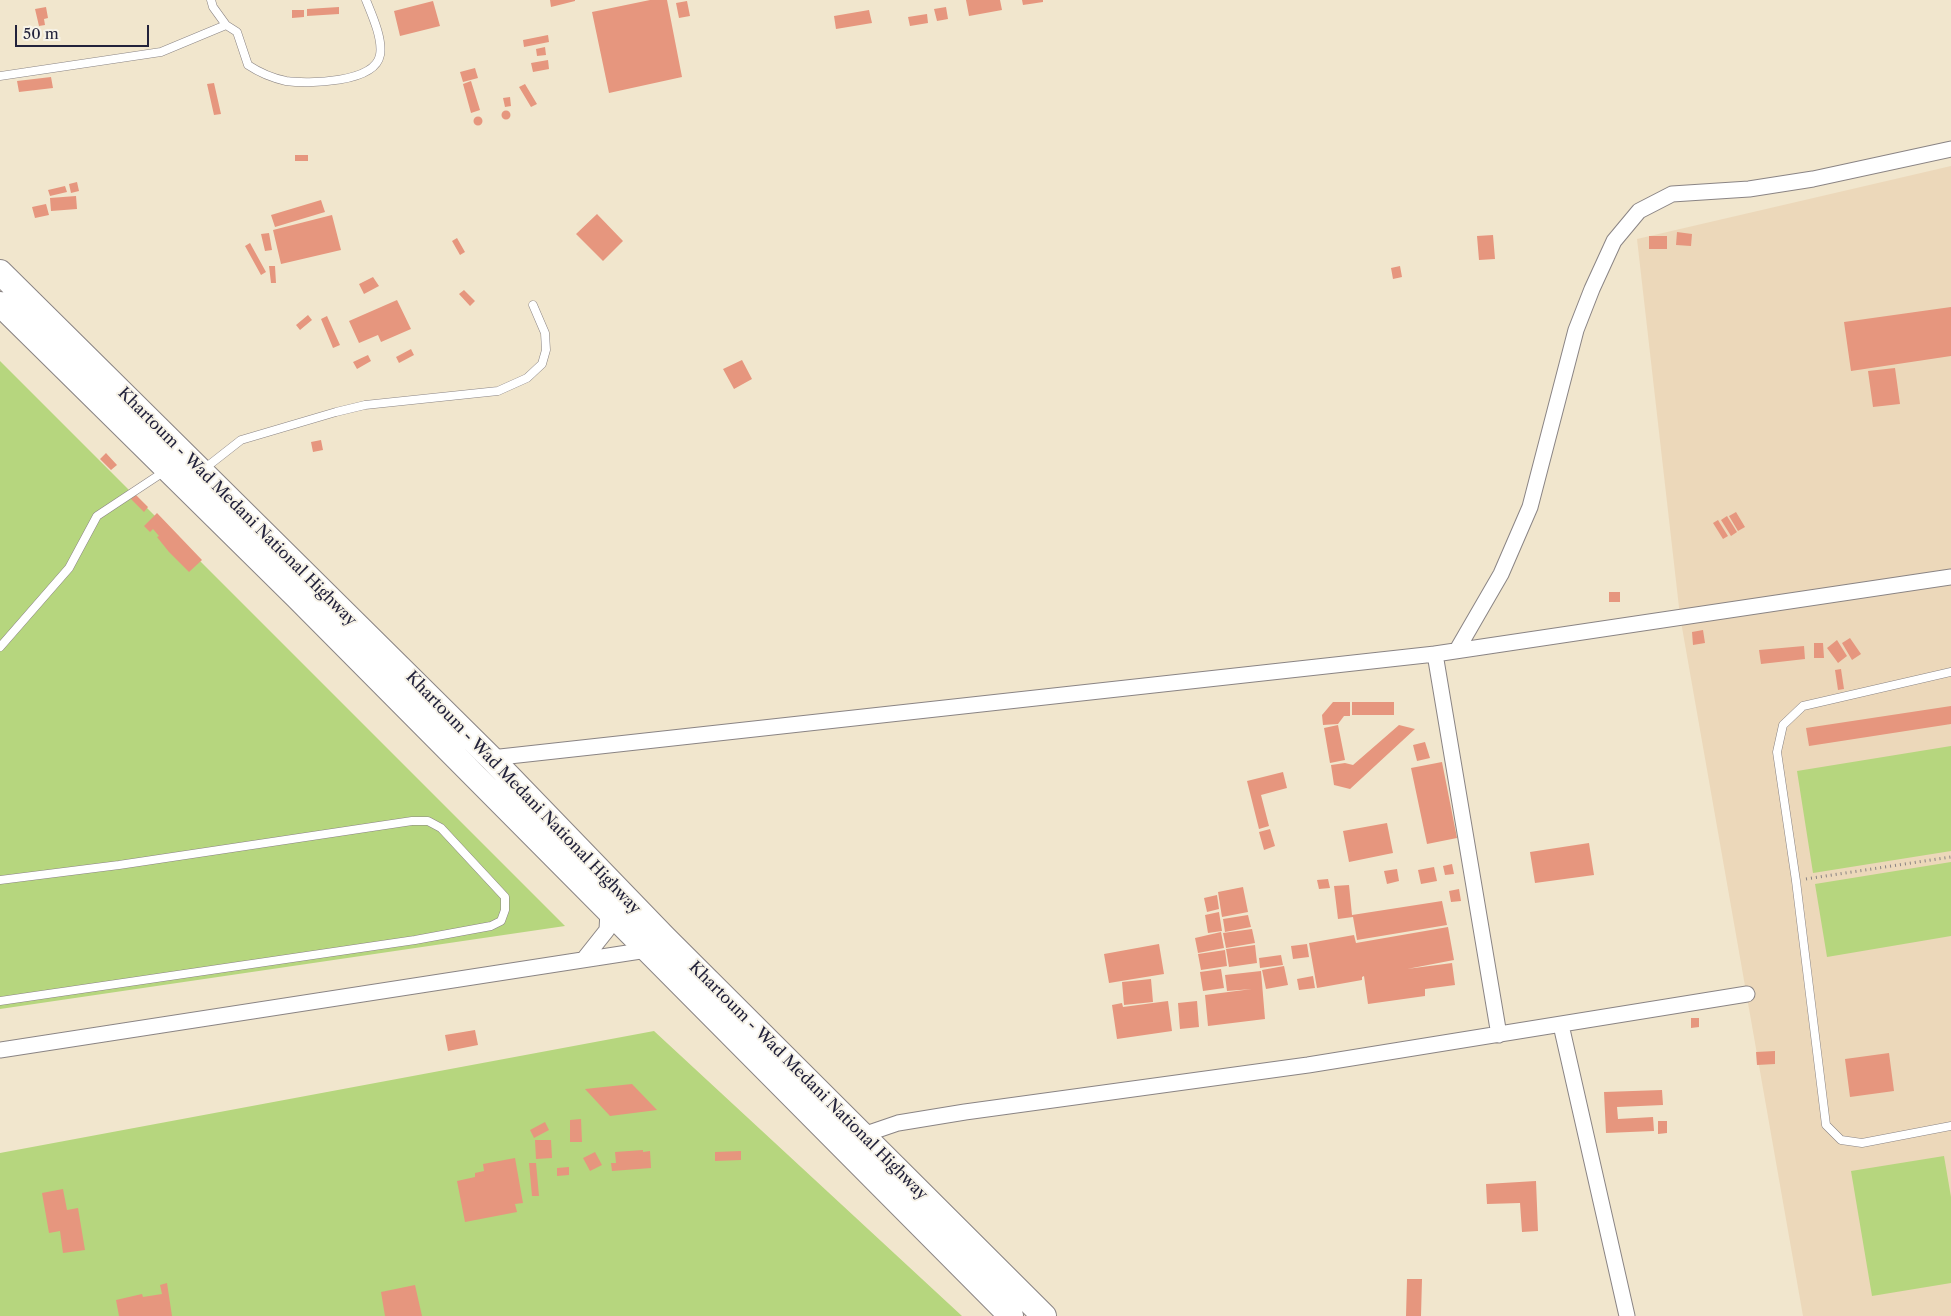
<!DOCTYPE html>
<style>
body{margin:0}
#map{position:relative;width:1951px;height:1316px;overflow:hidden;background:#f1e6cd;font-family:"Libre Caslon Text",serif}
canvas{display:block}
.scale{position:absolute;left:15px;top:25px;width:134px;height:22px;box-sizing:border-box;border:2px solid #22223b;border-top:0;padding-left:6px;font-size:15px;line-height:18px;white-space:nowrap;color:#22223b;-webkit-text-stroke:4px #f7f3e8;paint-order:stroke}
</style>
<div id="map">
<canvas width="1951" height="1316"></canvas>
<div class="scale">50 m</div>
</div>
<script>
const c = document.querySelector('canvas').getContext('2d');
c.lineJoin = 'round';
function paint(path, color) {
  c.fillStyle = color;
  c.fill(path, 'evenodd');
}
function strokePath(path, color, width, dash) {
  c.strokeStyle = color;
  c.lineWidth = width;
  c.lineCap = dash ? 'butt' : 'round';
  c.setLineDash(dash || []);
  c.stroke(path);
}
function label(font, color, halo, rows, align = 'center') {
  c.font = font + ' "Libre Caslon Text",serif';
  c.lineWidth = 4;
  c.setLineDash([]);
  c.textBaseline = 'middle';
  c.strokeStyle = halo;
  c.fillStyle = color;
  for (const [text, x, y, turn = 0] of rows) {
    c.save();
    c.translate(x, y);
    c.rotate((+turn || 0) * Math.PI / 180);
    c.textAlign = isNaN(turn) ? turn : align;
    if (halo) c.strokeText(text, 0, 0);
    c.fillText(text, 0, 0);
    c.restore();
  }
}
paint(new Path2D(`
 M1951 166V1316H1803L1680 616 1637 239Z`), '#ecd8ba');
paint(new Path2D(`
 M0 361 565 926 0 1009Z
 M1951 746V851L1813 873 1797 771Z
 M1951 862V936L1827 957 1815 884Z
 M654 1031 962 1316H0V1153Z
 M1944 1156 1951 1197V1283L1872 1296 1851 1171Z`), '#b6d67e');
paint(new Path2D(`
 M550 0H575V1L551 7Z
 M650 0H667L682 77 609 93 592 12Z
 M966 0H1000L1002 10 969 16Z
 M1022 0H1043V2L1023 5Z
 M433 1 440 26 400 36 394 11Z
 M687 1 690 16 679 18 676 3Z
 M46 7 48 18 44 19 45 25 39 26 35 9Z
 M339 7V14L307 16V9Z
 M946 7 948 19 937 21 934 9Z
 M292 10H304V17L292 18Z
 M869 10 872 23 836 29 834 16Z
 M927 14 928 23 910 26 908 17Z
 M548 35 549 42 524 47 523 40Z
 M545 47 546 55 537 56 536 49Z
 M548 60 549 69 533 72 531 63Z
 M475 68 478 78 463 82 460 72Z
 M51 77 53 88 19 92 17 81Z
 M471 81 480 110 471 113 463 84Z
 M214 83 221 114 214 115 207 84Z
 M525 84 537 104 531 107 519 87Z
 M510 97 511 106 505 107 503 98Z
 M501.5 115a4.5 4.5 0 1 1 9 0a4.5 4.5 0 1 1-9 0Z
 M473.5 121a4.5 4.5 0 1 1 9 0a4.5 4.5 0 1 1-9 0Z
 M295 155H308V161H295Z
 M77 182 79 191 71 193 69 184Z
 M65 186 67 192 50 196 48 190Z
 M76 196 77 209 51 211 50 198Z
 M321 200 325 212 275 227 271 215Z
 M46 204 49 215 35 218 32 207Z
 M597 214 623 241 603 261 576 234Z
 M332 215 341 250 281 264 273 230Z
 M1677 232 1692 234 1691 246 1676 245Z
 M269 233 272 250 265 251 261 234Z
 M1493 235 1495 259 1479 260 1477 236Z
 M1649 236H1667V249H1649Z
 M457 238 465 252 460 255 452 241Z
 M250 243 266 272 261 275 245 246Z
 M269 266H275L276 283H271Z
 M1400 266 1402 277 1393 279 1391 268Z
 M373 277 379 286 364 294 359 284Z
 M464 290 475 301 470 306 459 294Z
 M397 300 411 329 381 342 378 335 359 343 349 321Z
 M1951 307V356L1851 371 1844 322Z
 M308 315 312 320 300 330 296 325Z
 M327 316 340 345 333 348 321 319Z
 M411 349 414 355 399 363 396 357Z
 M368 355 371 361 357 369 353 362Z
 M742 360 752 379 734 389 723 369Z
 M1895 368 1900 404 1873 407 1868 371Z
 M321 440 323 450 313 452 311 442Z
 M106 453 117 465 111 470 100 459Z
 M136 495 148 507 144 512 131 499Z
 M1736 512 1745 527 1738 531 1729 516Z
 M157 513 202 560 189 572 169 552 157 537 159 536 153 529 150 532 144 526Z
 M1727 516 1737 532 1731 536 1721 520Z
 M1718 520 1728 536 1723 539 1713 523Z
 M1609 592H1620V602H1609Z
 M1703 630 1705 643 1693 645 1692 632Z
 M1850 638 1861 654 1852 660 1842 643Z
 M1837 640 1847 656 1838 663 1827 648Z
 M1814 643H1823L1824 658H1814Z
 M1804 646 1805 659 1761 664 1759 650Z
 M1841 669 1844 689 1838 690 1835 670Z
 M1333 702H1350V716H1344L1338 724 1323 725 1322 715Z
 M1352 702H1394V715H1352Z
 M1951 706V724L1809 746 1806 728Z
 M1338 725 1345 760 1330 763 1324 728Z
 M1399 725 1415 729 1350 789 1334 785 1331 765 1345 763 1353 765Z
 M1425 742 1430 758 1417 761 1413 745Z
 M1442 762 1457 838 1427 844 1411 768Z
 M1283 772 1287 788 1261 795 1269 826 1259 829 1247 781Z
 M1387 823 1393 853 1349 862 1343 831Z
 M1270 829 1275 846 1264 850 1259 832Z
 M1589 843 1594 875 1535 883 1530 852Z
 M1452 864 1454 874 1445 875 1443 866Z
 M1434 867 1437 881 1421 884 1418 870Z
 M1397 869 1399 881 1387 884 1384 871Z
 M1328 879 1330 888 1319 889 1317 880Z
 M1349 885 1352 915 1442 901 1447 925 1357 940 1353 917 1338 919 1334 886Z
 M1243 887 1248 912 1222 917 1218 892Z
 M1459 889 1461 901 1451 902 1449 891Z
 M1217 895 1219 909 1207 912 1204 898Z
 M1219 912 1222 931 1208 933 1205 915Z
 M1248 915 1251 927 1225 932 1223 919Z
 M1448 927 1454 960 1407 969 1452 963 1455 985 1425 989V996L1368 1004 1364 976 1362 977V980L1317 988 1309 943 1354 935 1356 943Z
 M1252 929 1255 943 1226 948 1223 933Z
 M1221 932 1224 948 1198 953 1195 938Z
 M1159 944 1164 974 1109 983 1104 954Z
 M1307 944 1309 957 1293 959 1291 946Z
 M1255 945 1257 963 1229 967 1226 949Z
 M1225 950 1227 966 1201 970 1198 954Z
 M1281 955 1283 965 1260 968 1259 958Z
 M1284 966 1288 985 1266 989 1262 970Z
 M1221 969 1224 988 1203 991 1200 972Z
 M1261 971 1265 1019 1208 1026 1205 995 1252 989 1227 991 1225 975Z
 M1313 976 1315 988 1299 990 1297 979Z
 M1151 979 1153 1002 1124 1005 1122 982Z
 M1168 1001 1172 1031 1117 1039 1112 1005 1122 1003 1123 1007Z
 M1197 1001 1199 1027 1180 1029 1178 1003Z
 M1691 1018H1699V1027L1691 1028Z
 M475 1030 478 1045 448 1051 445 1035Z
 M1775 1051V1064L1757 1065 1756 1052Z
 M1889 1053 1894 1091 1850 1097 1845 1059Z
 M632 1084 657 1110 610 1116 585 1089Z
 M1662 1090 1663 1105 1617 1107 1618 1119 1653 1117 1654 1131 1606 1133 1604 1092Z
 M581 1119 582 1142H570V1120Z
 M1658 1121H1667V1133L1658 1134Z
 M545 1122 549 1130 534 1138 530 1130Z
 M535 1140H551L552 1158 536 1159Z
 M643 1150V1152L650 1151 651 1168 612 1171 611 1163H616L615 1152Z
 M741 1151V1160L715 1161V1152Z
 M595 1152 602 1165 590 1171 583 1158Z
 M515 1158 523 1203 515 1204 517 1212 465 1222 457 1181 475 1177V1173L484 1171 483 1164Z
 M529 1163H536L539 1196H532Z
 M569 1167V1175L557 1176V1168Z
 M1536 1181 1538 1231 1522 1232 1520 1203 1487 1204 1486 1184Z
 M63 1189 67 1210 78 1208 85 1250 63 1253 60 1231 49 1233 42 1193Z
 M1407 1279H1422L1421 1316H1406Z
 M167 1283 172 1316H119L116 1300 142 1294 143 1297 162 1294 160 1285Z
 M415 1285 422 1316H385L381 1292Z`), '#e6967e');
const service = new Path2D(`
 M226 25 237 32 248 65C260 73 272 78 286 81 308 84 375 83 380 55 383 39 372 15 366 0
 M0 76 161 52 226 25 213 7 211 0
 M204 469 241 440 336 412 365 405 498 391 527 378 542 364 546 350 545 333 533 305
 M0 647 69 568 97 516 165 471
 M1951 672 1803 706 1783 725 1777 752 1796 881 1826 1125 1841 1140 1862 1143 1951 1126
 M0 880 119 865 412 821H428L441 828 505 897V910L501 921 491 926 415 940 0 1001`);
const minor = new Path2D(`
 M1457 650 1501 574 1530 507 1576 330 1592 289 1614 241 1639 211 1672 194 1749 189 1813 179 1951 149
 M1435 654 1499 1035
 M491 758 1435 654 1951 577
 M584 959 607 930 608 911
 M1561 1025 1627 1316
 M0 1050 647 950
 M857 1137 898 1123 965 1112 1308 1065 1747 994`);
const trunk = new Path2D(`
 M0 272 491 758 664 937 1044 1316
 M0 304 296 596 1011 1316`);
strokePath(service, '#8a8484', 9);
strokePath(minor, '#8a8484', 17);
strokePath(trunk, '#8a8484', 26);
strokePath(new Path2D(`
 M1806 879 1951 857`), '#8a8484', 3, [1, 4]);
strokePath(service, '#fff', 8);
strokePath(minor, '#fff', 15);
strokePath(trunk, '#fff', 24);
label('16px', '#22223b', '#f7f3e8', [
 ["Khartoum - Wad Medani National Highway",237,507,45],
 ["Khartoum - Wad Medani National Highway",523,793,46],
 ["Khartoum - Wad Medani National Highway",808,1081,45]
]);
</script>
